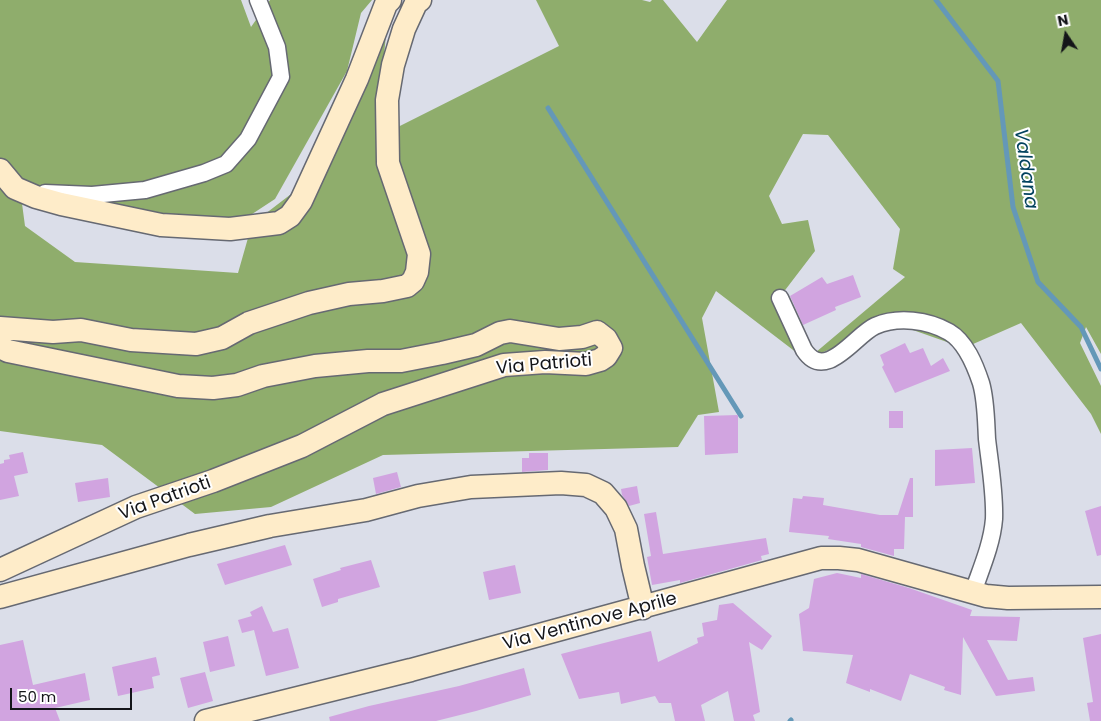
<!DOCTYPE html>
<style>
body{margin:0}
#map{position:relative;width:1101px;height:721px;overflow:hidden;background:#dbdee9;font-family:Poppins,sans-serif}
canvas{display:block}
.north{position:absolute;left:1041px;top:10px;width:50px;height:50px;-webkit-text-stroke:4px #fff;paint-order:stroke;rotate:348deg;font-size:14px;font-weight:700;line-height:20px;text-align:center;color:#141519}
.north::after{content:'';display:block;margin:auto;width:18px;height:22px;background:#141519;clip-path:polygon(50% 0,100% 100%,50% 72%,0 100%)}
.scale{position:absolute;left:10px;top:688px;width:122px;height:22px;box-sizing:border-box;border:2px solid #141519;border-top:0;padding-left:6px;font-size:15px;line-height:18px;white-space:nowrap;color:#141519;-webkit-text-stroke:4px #fff;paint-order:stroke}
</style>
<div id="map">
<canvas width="1101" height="721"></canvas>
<div class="north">N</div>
<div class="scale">50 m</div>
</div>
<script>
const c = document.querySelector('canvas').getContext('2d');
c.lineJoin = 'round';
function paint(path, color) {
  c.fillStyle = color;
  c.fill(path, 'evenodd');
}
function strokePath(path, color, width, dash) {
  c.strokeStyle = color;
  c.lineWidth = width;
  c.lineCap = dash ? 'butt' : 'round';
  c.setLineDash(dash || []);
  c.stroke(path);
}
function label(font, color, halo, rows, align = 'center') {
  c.font = font + ' Poppins,sans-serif';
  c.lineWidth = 4;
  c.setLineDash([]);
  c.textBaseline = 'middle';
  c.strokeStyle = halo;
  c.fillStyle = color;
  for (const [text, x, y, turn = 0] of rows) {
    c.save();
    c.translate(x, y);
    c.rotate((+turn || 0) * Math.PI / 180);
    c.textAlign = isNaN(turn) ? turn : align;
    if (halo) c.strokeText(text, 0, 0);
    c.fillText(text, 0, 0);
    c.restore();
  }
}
paint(new Path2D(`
 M0 0H241L251 27 270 0H372L361 13 347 71 275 199 246 218 153 223 21 196 25 226 75 262 238 273 252 224 299 188 388 14 376 138 559 46 536 0H642L650 2 652 0H663L697 42 727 0H1101V354L1086 327 1080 343 1101 386V434L1091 414 1021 323 964 348 893 323 809 358 905 277 893 269 900 229 828 135 803 134 769 196 782 224 808 220 815 251 776 302 797 353 716 291 702 318 719 412 698 415 678 447 383 455 271 507 195 514 102 445 0 431Z`), '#8fad6c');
strokePath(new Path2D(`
 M936 0 998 81 1013 207 1038 282 1081 327 1101 369
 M548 108 741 416
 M790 721 791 720`), '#6498b8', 5);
paint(new Path2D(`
 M853 275 861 297 835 307 836 310 803 325 790 296 822 277 827 284Z
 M905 343 910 353 923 348 931 366 943 358 950 371 895 393 882 367 884 365 880 355Z
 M889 411H903V428H889Z
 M738 415V453L705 455 704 416Z
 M972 448 975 483 935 486V450Z
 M23 452 28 473 14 476 19 496 0 500V464L4 463V460L10 459 9 455Z
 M529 453H548V470L522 472V458H529Z
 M397 472 401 487 376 494 373 478Z
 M108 478 110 497 78 502 75 483Z
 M910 478H913V517H905L904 549H894V556L861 547V544L828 539 829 536 789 532 793 498 802 499 803 496 824 498 823 505 880 515H898Z
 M637 486 640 503 629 506 622 495 621 489Z
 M1101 506V555L1097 556 1085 511Z
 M656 512 663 554 766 538 769 554 761 556 762 560 680 583V580L652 585 647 557 651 556 644 514Z
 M285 545 292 565 225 585 217 564Z
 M371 560 380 587 338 599V602L322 607 313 579 341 570 340 568Z
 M515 565 521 593 489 600 483 572Z
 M837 573 861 578V574L909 588 972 610 970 616 1020 617 1017 641 987 640 1008 680 1033 677 1035 691 996 696 963 637 961 695 944 690 945 687 910 674 901 701 870 689V692L846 683 853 655 803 651 799 614 809 608 814 579Z
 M733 603 772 636 762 650 749 642 760 712 753 715 755 721H734L728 691 701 705 705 721H675L671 703H659L655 696 621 704 619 692 579 699 561 654 651 631 658 662 698 643 697 638 704 636 702 623 717 620 719 605Z
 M262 606 273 632 288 628 299 668 266 676 254 630 242 633 238 620 252 616 250 612Z
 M1101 634V721H1090L1087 703 1093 702 1083 638Z
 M228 636 235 666 210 672 203 642Z
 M23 640 33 685 85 673 90 700 55 708 60 721H0V645Z
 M156 657 160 675 152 677 154 688 118 696 112 667Z
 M524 668 531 695 476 711 436 721H330L329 717 369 706 459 686Z
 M205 672 213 701 188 708 180 678Z`), '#d1a4e0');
const street = new Path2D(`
 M45 193 92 195 145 190 204 173 226 164 248 139 281 77 277 47 258 0
 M780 298 804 350C826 383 855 335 875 326 898 316 928 320 949 332 966 342 975 365 981 383 986 400 986 421 987 439 990 465 995 493 994 519 992 544 981 569 973 592`);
const secondary = new Path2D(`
 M0 170 15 188 36 197 61 204 161 225 230 229 279 223 290 216 301 201 357 79 386 4 390 0
 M0 328 53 332 81 330 131 340 196 344 222 338 249 323 309 303 349 294 383 291 407 286 413 281 417 272 419 254 388 163 387 100 393 65 404 29 416 3 420 0
 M0 347 8 351 178 386 213 388 237 385 263 376 315 366 368 361H401L442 353 476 345 500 333 510 331 559 339 582 337 597 332 606 339 611 348 606 356 600 360 586 364 545 362 504 365 383 404 302 446 213 481 136 507 0 570
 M0 597 189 545 270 526 366 510 418 496 471 487 561 483 586 485 603 493 616 508 626 529 633 566 643 608
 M206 721 411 670 821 558H839L858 560 986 596 1008 598 1101 597`);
strokePath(street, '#666972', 19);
strokePath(secondary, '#666972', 25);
strokePath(street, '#fff', 16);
strokePath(secondary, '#feecc9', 22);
label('18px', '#141519', '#fff', [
 ["Via Patrioti",544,365,-5],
 ["Via Patrioti",165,499,-20],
 ["Via Ventinove Aprile",590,622,-15]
]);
label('italic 19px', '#02425e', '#fff', [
 ["Valdana",1025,169,82]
]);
</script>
